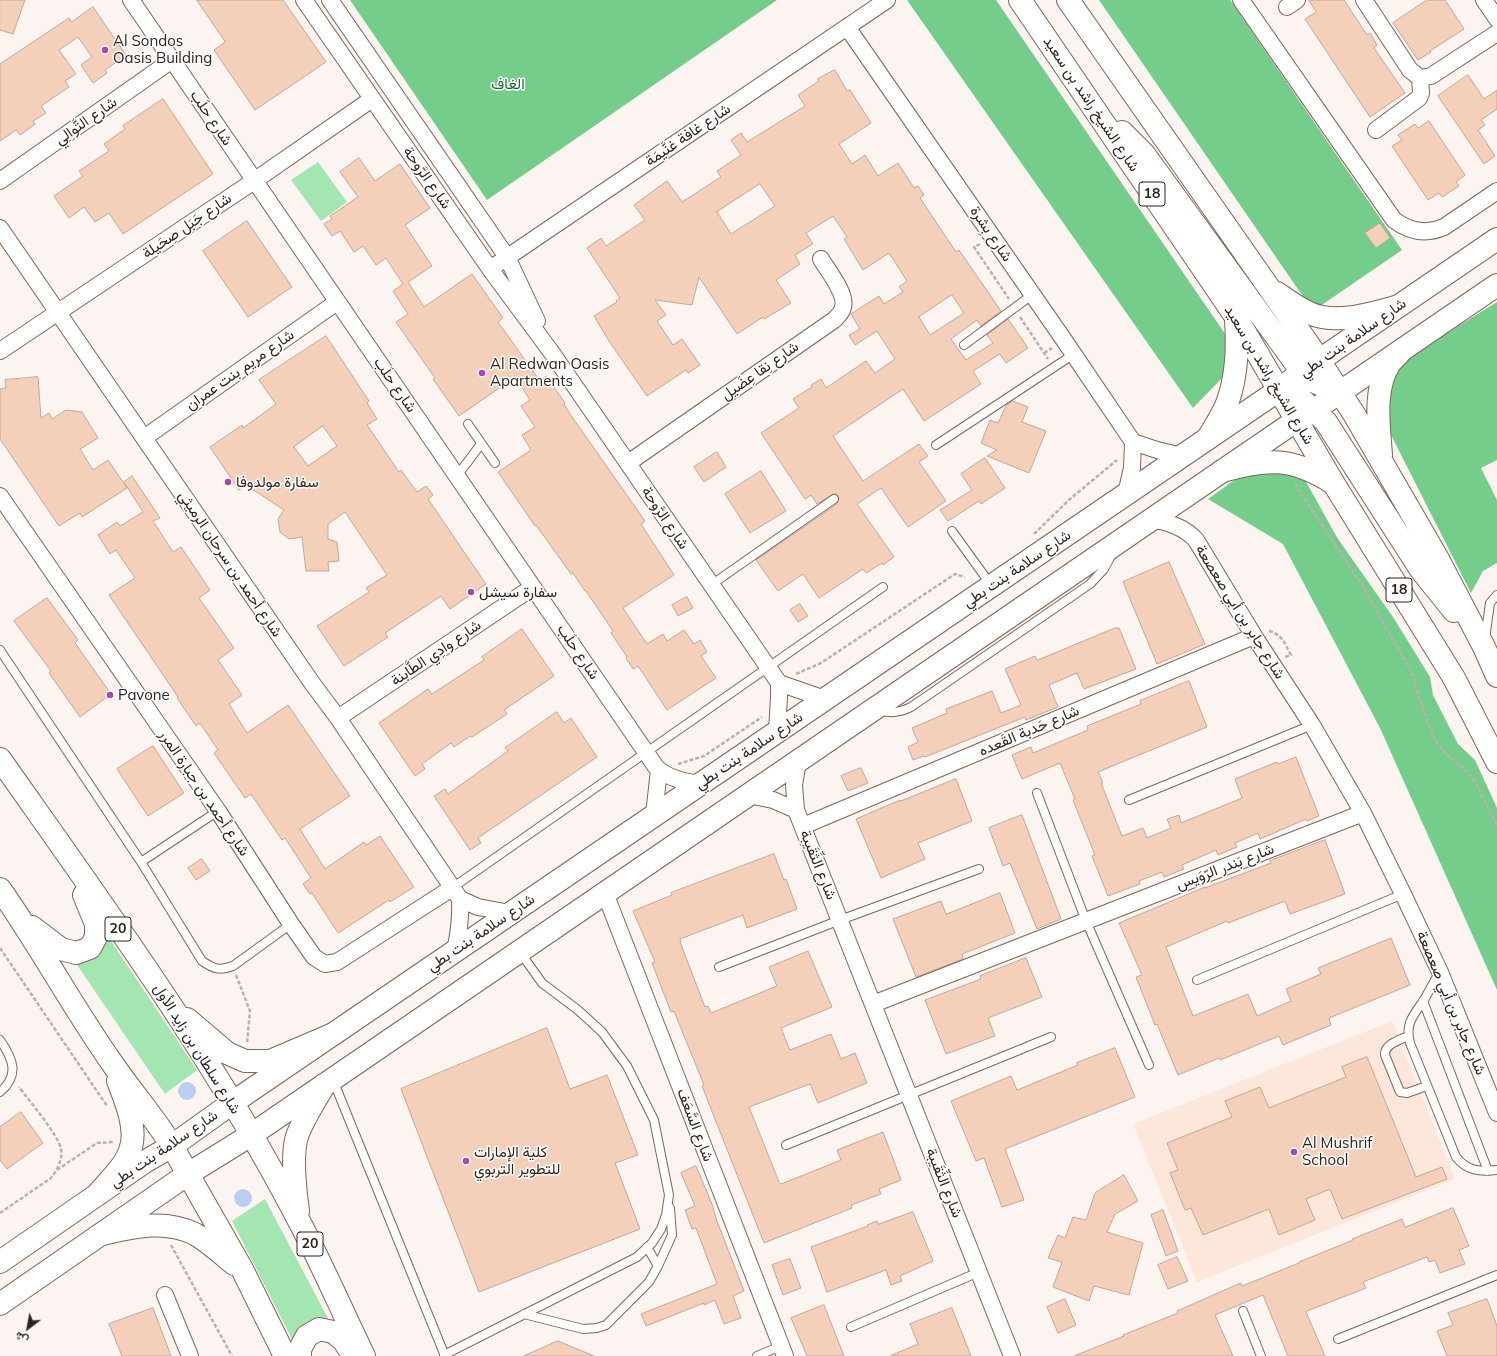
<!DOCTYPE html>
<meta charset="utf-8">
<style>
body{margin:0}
#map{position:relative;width:1497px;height:1356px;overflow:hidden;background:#fbf4f1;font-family:Mulish,Vazirmatn,sans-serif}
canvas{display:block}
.north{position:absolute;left:8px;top:1308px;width:40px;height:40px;-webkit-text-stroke:3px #fff;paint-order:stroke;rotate:212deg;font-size:11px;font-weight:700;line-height:16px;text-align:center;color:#2f231d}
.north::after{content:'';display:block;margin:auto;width:14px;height:18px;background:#2f231d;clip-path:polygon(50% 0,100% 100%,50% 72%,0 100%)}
</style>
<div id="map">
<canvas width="1497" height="1356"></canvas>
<div class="north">ش</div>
</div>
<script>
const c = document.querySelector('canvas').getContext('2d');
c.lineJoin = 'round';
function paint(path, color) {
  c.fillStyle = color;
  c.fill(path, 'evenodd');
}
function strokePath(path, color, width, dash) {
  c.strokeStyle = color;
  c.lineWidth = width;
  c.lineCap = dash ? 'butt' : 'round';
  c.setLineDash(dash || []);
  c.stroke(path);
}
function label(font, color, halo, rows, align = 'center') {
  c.font = font + ' Mulish,Vazirmatn,sans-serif';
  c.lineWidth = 3;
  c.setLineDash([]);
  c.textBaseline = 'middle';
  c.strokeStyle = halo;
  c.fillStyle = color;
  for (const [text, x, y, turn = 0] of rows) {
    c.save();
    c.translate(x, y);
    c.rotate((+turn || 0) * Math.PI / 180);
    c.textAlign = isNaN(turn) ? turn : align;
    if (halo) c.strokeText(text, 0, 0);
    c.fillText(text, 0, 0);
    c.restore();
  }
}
paint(new Path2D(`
 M1392 1021 1455 1179 1197 1282 1133 1124Z`), '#fde7da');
paint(new Path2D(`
 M318 162 347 202 321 221 291 180Z
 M107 935 197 1070 165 1094 75 962C96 956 101 957 107 935Z
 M265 1199 331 1324 295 1345 232 1221Z`), '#a3e6b2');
paint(new Path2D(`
 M350 0H777L487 200Z
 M907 0H996L1230 341 1224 376 1193 408Z
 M1099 0H1230L1402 250 1313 311Z
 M1497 302V460L1481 468 1497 500V563L1483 571 1471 593 1386 425 1390 392 1397 364Z
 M1247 471H1300L1338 539 1393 617 1430 677 1433 695 1458 744 1475 760 1497 808V990L1380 728 1283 544 1208 499Z`), '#75cd8c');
paint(new Path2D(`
 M178 1091a9 9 0 1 1 18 0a9 9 0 1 1-18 0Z
 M234 1198a9 9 0 1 1 18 0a9 9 0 1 1-18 0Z`), '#baceef');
const building = new Path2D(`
 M0 0H25L13 34 0 30Z
 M197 0H283L326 62 255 110 214 50 225 42Z
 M1309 0H1344L1367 35 1370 33 1377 45 1374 48 1405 93 1370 117 1305 19 1316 12Z
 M1427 0H1445L1464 29 1430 51 1431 52 1418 60 1393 23Z
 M93 7 126 55 105 70 107 73 93 83 81 65 92 57 78 37 59 50 76 74 65 81 69 87 41 106 46 113 33 121 35 124 20 135 16 130 0 141V64L69 18 71 22Z
 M835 70 847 91 850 90 871 123 839 144 852 164 865 155 878 176 898 163 914 188 918 186 924 195 920 198 956 252 959 250 1001 311 981 326 977 320 951 339 966 360 993 343 987 335 1008 319 1028 348 1006 363 1000 354 973 371 981 384 924 421 903 389 833 436 863 481 919 444 928 456 919 462 946 501 908 527 881 488 857 504 894 557 883 565 882 563 866 573 863 569 819 598 803 574 778 591 756 560 837 504 839 498 837 494H833L817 504 811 495 805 499 761 433 799 408 793 399 812 387 811 385 821 379 826 388 866 361 875 373 895 359 877 331 855 345 849 335 860 329 851 314 879 296 884 304 903 292 899 287 907 281 889 253 863 270 844 239 847 237 833 216 806 233 813 244 795 255 800 264 776 280 791 303 764 319 763 317 737 334 699 277 692 305 655 300 666 315 657 321 673 345 682 339 700 365 688 373 686 370 647 396 609 341 594 316 617 302 616 301 620 298 587 248 601 238 606 246 645 220 634 205 667 181 682 202 721 177 717 171 741 155 731 140 741 133 747 142 805 106 798 95 819 81 818 79ZM760 184 775 206 731 234 717 212ZM952 295 964 313 930 335 919 317Z
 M1468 75 1484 99 1497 90V109L1481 120 1485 125 1478 130 1495 156 1484 164 1438 96Z
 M163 99 213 174 123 234 109 213 95 222 84 207 69 218 54 196 83 176 79 171 109 151 104 144 125 129 123 126Z
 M1429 121 1465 175 1456 182 1459 186 1442 197 1439 193 1428 200 1392 146 1402 140 1398 135 1415 124 1418 128Z
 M359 158 375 181 400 164 430 208 405 225 432 266 408 282 424 307 472 274 503 318 498 322 540 381 546 376 565 403 564 404 570 414 645 521 641 524 674 575 623 608 647 644 663 634 667 641 684 630 694 644 700 640 707 652 701 656 716 678 667 710 638 666 633 669 626 658 627 657 611 633 613 631 586 591H585L573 573 571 574 536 525 535 526 498 472 531 450 522 435 535 427 521 406 530 400 515 377 459 416 433 379 435 378 396 322 408 314 393 291 403 284 386 258 376 265 363 246 354 252 340 231 332 236 324 224 332 219 330 216 358 197 340 172Z
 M247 221 292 287 248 317 203 251Z
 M1380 223 1390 238 1376 248 1365 233Z
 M326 336 369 401 367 403 377 419 367 425 399 472 401 470 417 492 426 486 433 495 428 499 486 584 450 609 441 596 385 633 388 637 344 666 317 626 369 592 366 588 387 575 345 512 328 524V539L337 542 339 561 328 562 329 571H306L302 537 289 539 280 532 278 519 284 510 246 485 239 490 210 447 242 425 243 428 276 404 259 380ZM323 426 337 446 308 466 294 447Z
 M38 377 41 418 49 413 52 419 66 410 82 412 98 438 80 449 93 470 108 460 127 488 82 517 80 513 59 526 0 439V389L6 388 5 380Z
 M1013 401 1028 407 1022 422 1046 431 1029 473 987 456 997 450 981 443 990 420 998 423 1006 406Z
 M717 452 726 467 704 482 694 467Z
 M985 458 1005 488 981 504 979 501 948 521 940 510 972 490 961 474Z
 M761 471 786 511 750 533 725 494Z
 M132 476 160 518 153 521 173 552 181 547 210 590 199 598 234 648 218 660 242 695 229 704 247 733 288 705 350 796 300 829 325 869 364 842 366 845 380 836 414 887 390 902 389 900 338 933 312 893 310 894 303 884 311 878 285 838 282 840 251 794 245 798 214 753 218 750 200 723 196 726 177 698 178 697 109 595 135 578 116 550 110 554 98 535 117 522 120 526 143 512 124 482Z
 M1169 562 1205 644 1157 664 1123 582Z
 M687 597 693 608 678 616 672 605Z
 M47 598 78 640 75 643 111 694 80 717 49 673 51 671 14 621Z
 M800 604 808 616 798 622 790 610Z
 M1115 628H1119L1136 669 1084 689 1077 673 1049 685 1058 707 1026 720 1025 717 925 757 924 756 913 760 908 747 918 742 912 728 947 713 946 709 992 691 1001 713 1021 705 1005 669 1035 656 1037 660Z
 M522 629 554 676 504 710 507 714 472 737 470 736 454 747 451 743 422 764 425 769 415 776 379 723 428 689 432 694 484 660 482 657Z
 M1189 681 1207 727 1098 772 1103 783H1101L1122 836 1143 828 1147 838 1171 828 1167 819 1179 815 1181 823 1242 798 1235 779 1277 762 1278 764 1296 757 1319 816 1307 821 1306 819 1260 839 1258 833 1235 843 1237 847 1218 855 1216 850 1182 865 1184 869 1164 877 1162 872 1139 881 1140 884 1108 896 1092 856 1095 855 1073 800 1075 799 1060 763 1022 779 1012 755 1031 747 1033 753 1088 730 1087 726 1141 704 1140 701Z
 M557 712 564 723 571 718 597 757 478 838 481 843 470 850 434 796 445 789 448 794 508 751 505 748Z
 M153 746 184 793 148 816 117 769Z
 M861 768 868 783 848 791 841 776Z
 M956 779 972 821 918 843 925 859 881 878 856 819 900 800V801Z
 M1022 815 1061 919 1037 929 1010 863 1003 866 989 828Z
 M1325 840 1345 894 1290 914 1285 901 1228 923 1227 921 1166 947 1193 1016 1248 994 1257 1016 1291 1001 1286 989 1321 974 1318 968 1391 938 1410 985 1329 1018 1331 1025 1283 1045 1279 1036 1220 1060 1219 1058 1178 1075 1157 1024 1155 1025 1136 977 1142 975 1119 923 1205 887V888L1271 863 1270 861Z
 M774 854 784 880 786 879 797 909 747 928 743 915 680 939 681 942H680L705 1007 708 1006 711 1013 777 986 769 967 808 951 832 1007 781 1028 789 1048 790 1050 831 1034 841 1059 855 1053 867 1083 818 1103 810 1084 749 1107 779 1182 781 1184 841 1160 837 1150 883 1132 901 1180 879 1189 881 1194 851 1205 852 1208 764 1243 702 1086 704 1085 674 1011 671 1012 652 963 655 962 633 911 672 895 671 893Z
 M202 859 210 871 196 880 188 868Z
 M1000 893 1015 933 962 954 963 959 916 977 893 919 941 901 946 914Z
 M1026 958 1042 997 988 1018 995 1036 946 1054 925 1000 981 979 980 976Z
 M547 1028 570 1089 607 1075 638 1155 615 1163 640 1229 479 1292 401 1089Z
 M1115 1048 1135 1097 1005 1149 1024 1200 1002 1207 984 1158 976 1161 951 1101 1011 1076 1017 1090 1078 1065 1077 1063Z
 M1367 1057 1416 1177 1442 1167 1447 1179 1342 1219 1330 1189 1306 1199 1315 1220 1279 1235 1269 1209 1203 1235 1191 1208 1185 1210 1170 1173 1178 1170 1167 1143 1232 1117 1225 1101 1260 1087 1269 1108 1346 1077 1342 1067Z
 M21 1112 43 1143 7 1169 0 1160V1127Z
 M696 1166 712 1204 717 1221 744 1291 733 1296 741 1318 724 1324 715 1300 704 1305V1303L646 1326 641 1314 717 1284 696 1228 692 1229 685 1210 695 1206 681 1173Z
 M1124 1175 1138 1201 1115 1214 1107 1232 1143 1243 1129 1295 1094 1286 1089 1301 1053 1287 1062 1262 1048 1258 1058 1235 1065 1238 1073 1217 1086 1220 1095 1193Z
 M1453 1208 1469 1246 1459 1250 1465 1264 1440 1273 1435 1260 1429 1262 1427 1257 1363 1282 1366 1288 1307 1311 1306 1312 1325 1356H1288L1263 1295 1215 1315 1233 1356H1074L1124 1336 1123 1335 1178 1313 1177 1311 1227 1289 1241 1283 1242 1286 1299 1263V1262L1353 1240 1352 1239 1402 1219 1405 1227Z
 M1163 1210 1178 1251 1166 1256 1151 1215Z
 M913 1212 933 1261 900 1276 902 1281 891 1285 886 1270 827 1292 811 1247 868 1226 867 1225 877 1221 878 1224Z
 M1177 1257 1188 1281 1168 1289 1158 1265Z
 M790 1259 801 1288 783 1295 772 1265Z
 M1065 1299 1076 1325 1058 1333 1047 1307Z
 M1487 1299 1497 1326V1356H1447L1437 1331 1453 1325 1448 1313Z
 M824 1305 844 1356H807L791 1318Z
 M153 1308 171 1356H122L109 1324Z
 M952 1308 971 1356H890L918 1344 910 1324Z
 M558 1341 594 1356H524Z`);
paint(building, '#f4cfba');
strokePath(building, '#c5a695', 1);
const service = new Path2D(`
 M964 345 1032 295
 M468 424 495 463
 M936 445 1074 354
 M457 476 481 444
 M952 531 991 585
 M711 585 834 499
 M1485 639 1490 603 1497 595
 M0 650 141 862 202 961C214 969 219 971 233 966L291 924
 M879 710C890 714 901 712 911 707L1090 584 1104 569 1112 554
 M1037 793 1086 921 1149 1065
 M1129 800 1312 725
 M141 862 218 811
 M452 888 883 587
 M719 967 840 920 979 869
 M1439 973C1434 982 1429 991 1424 1000 1413 1016 1405 1023 1410 1043L1456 1157C1467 1171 1480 1172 1497 1170
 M1197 980 1403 894
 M1423 1001 1488 1171
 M1408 1036C1400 1040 1384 1044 1385 1055L1400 1092 1407 1093 1427 1086
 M0 1040C13 1059 20 1075 0 1092
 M333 1080 445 1356
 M786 1145 1051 1037
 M647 1247 658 1266
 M1243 1311 1261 1356
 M524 1314 583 1329 597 1328 606 1325 649 1282 658 1266 672 1235 670 1208
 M851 1327 979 1272
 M1338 1339 1497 1275
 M444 1355 637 1257 652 1243 661 1229 666 1215 669 1195 654 1120 627 1066 602 1032 578 1010 542 983 520 952
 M757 1356 781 1346`);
const minor = new Path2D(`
 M131 0 656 767C666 778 686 782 700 784
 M304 0 490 269 552 353 779 683V697L777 732
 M330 0 507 257 537 321
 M1241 0 1394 220C1410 232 1426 235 1444 227L1497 191
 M1364 0 1410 70 1420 78 1431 76 1497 33
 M1484 0 1497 19
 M1287 7 1297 0
 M847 27 1064 340 1133 442 1132 468 1126 494
 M1376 130 1419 98 1421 93 1420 78
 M0 181 172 60
 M0 228 312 683 338 718 460 899C461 917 459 933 455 951
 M490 269 887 0
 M0 351 254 181 372 99
 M144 438 337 302
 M1133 442 1157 450 1182 456
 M628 463 834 320C838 316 842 313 843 307 847 294 828 271 821 259
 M0 496 218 811 291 924 314 957 325 964 337 962 452 888
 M1152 519C1170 523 1184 527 1196 540L1254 636 1312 725 1363 813 1403 894 1440 972 1497 1113
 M779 683 825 699
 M338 718 533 587
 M798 761 794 785 796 810 1012 1356
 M749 795 773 800 796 810
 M654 815 659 770
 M803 826 1254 636
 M605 893 785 1356
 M460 899 478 907 510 913
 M873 1004 1363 813
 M165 1295 190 1356`);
const secondary = new Path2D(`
 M0 1262 146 1161 172 1146 232 1103 1279 390 1302 372 1497 239
 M0 1304 188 1174 251 1135 1297 420 1314 410 1497 285`);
const primary = new Path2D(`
 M1020 0 1236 317 1334 484 1454 678 1497 762
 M1068 0 1309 345 1354 414 1438 559 1484 647 1497 676
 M1122 132 1144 154 1302 372 1315 382 1339 393
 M1277 293C1287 300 1298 308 1309 313 1337 325 1368 314 1396 307
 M1279 390 1298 396 1326 422 1421 570 1454 611
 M1208 438C1214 428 1221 417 1226 406 1237 379 1238 349 1236 320
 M1381 455C1379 426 1373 388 1390 363 1394 358 1399 354 1403 349
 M1222 471C1268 458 1292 457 1333 483
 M0 759C105 908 214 1057 298 1219 322 1264 342 1311 364 1356
 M0 889C40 946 72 1006 112 1063 131 1091 154 1117 172 1146L243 1271 285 1356
 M32 927 61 949 76 953 90 948 96 937V924L84 895
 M187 1019 227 1053 245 1061H270L331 1035
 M98 1194C109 1180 127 1165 131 1147 137 1127 125 1099 118 1081
 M298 1211C295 1191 292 1158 296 1140 300 1123 316 1100 324 1085
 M102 1234C134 1227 164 1219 195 1234 209 1242 222 1254 234 1264
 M300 1356V1349L307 1336 319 1329 333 1332 343 1340 354 1356`);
strokePath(service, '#816555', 10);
strokePath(minor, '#816555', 18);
strokePath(secondary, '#816555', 24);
strokePath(primary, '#816555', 24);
strokePath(new Path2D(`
 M980 244 974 247 1009 299
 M1020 317 1048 359
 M1044 353 1052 348
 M1295 484 1362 585 1412 673 1420 701 1435 740 1446 754 1472 776 1497 825
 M1034 534 1070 499 1117 460
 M1269 631C1282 634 1285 644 1291 655L1285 657
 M796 674 821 663 955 574 965 577
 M678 764 704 756 762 717
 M0 948 107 1106
 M236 975 250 1011 247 1043
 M57 1170 97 1143 114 1142
 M0 1213 51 1178C57 1170 63 1160 61 1149 59 1136 28 1099 19 1087
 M171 1245 232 1356`), '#b9b1ad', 2.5, [4, 2]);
strokePath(service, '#fff', 8);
strokePath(minor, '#fff', 16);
strokePath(secondary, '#fff', 22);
strokePath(primary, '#fff', 22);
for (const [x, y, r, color] of [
 [105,50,4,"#ac46aa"],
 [482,373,4,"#ac46aa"],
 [228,482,4,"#ac46aa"],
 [471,592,4,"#ac46aa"],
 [110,695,4,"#ac46aa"],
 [1294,1152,4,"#ac46aa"],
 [466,1161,4,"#ac46aa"]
]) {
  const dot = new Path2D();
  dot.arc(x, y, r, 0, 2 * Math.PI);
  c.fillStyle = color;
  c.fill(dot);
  strokePath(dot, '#fff', 1.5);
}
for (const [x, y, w] of [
 [1152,194,26],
 [1399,590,26],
 [118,929,26],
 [310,1244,26]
]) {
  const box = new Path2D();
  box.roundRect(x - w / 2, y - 12, w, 24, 3);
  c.fillStyle = '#fff';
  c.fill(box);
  strokePath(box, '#2f231d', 1);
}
label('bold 14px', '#2f231d', null, [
 ["18",1152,194],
 ["18",1399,590],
 ["20",118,929],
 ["20",310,1244]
]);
label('15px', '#2f231d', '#fff', [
 ["Al Sondos",113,41],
 ["Oasis Building",113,58],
 ["Al Redwan Oasis",490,364],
 ["Apartments",490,381],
 ["سفارة مولدوفا",236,482],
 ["سفارة سيشل",479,592],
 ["Pavone",118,695],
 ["Al Mushrif",1302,1143],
 ["School",1302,1160],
 ["كلية الإمارات",474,1152],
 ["للتطوير التربوي",474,1169]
], 'left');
label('15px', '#246237', '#fff', [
 ["الغاف",508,84]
]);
label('15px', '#2f231d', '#fff', [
 ["شارع الشيخ راشد بن سعيد",1091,104,56],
 ["شارع حلَب",211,118,56],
 ["شارع التَّوالِي",86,121,-35],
 ["شارع غافة غنَّيمَة",688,135,-34],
 ["شارع الرَّوحة",427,178,55],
 ["شارع جَبَل صِحَيلة",187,226,-34],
 ["شارع بِشرة",991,234,56],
 ["شارع سلامة بنت بطي",1353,338,-35],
 ["شارع مريم بنت عمران",240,370,-35],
 ["شارع نِقا عِضَيل",760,371,-35],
 ["شارع الشيخ راشد بن سعيد",1269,375,59],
 ["شارع حلَب",395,385,55],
 ["شارع الرَّوحة",665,518,56],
 ["شارع أحمد بن سرحان الرميثي",230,564,56],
 ["شارع سلامة بنت بطي",1017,569,-34],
 ["شارع جابر بن أبي صعصعة",1240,612,58],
 ["شارع حلَب",578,652,56],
 ["شارع وادِي الطَّابنة",436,653,-34],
 ["شارع حَدبة القَعده",1029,731,-23],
 ["شارع سلامة بنت بطي",749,751,-34],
 ["شارع أحمد بن جبارة المرر",204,793,56],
 ["شارع الثِّقَيبة",818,865,68],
 ["شارع بَندر الرّوَيس",1225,867,-21],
 ["شارع سلامة بنت بطي",481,933,-34],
 ["شارع جابر بن أبي صعصعة",1451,1003,67],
 ["شارع سلطان بن زايد الأول",197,1049,58],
 ["شارع السَّعَف",695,1125,69],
 ["شارع سلامة بنت بطي",164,1149,-34],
 ["شارع الثِّقَيبة",944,1183,68]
]);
</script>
